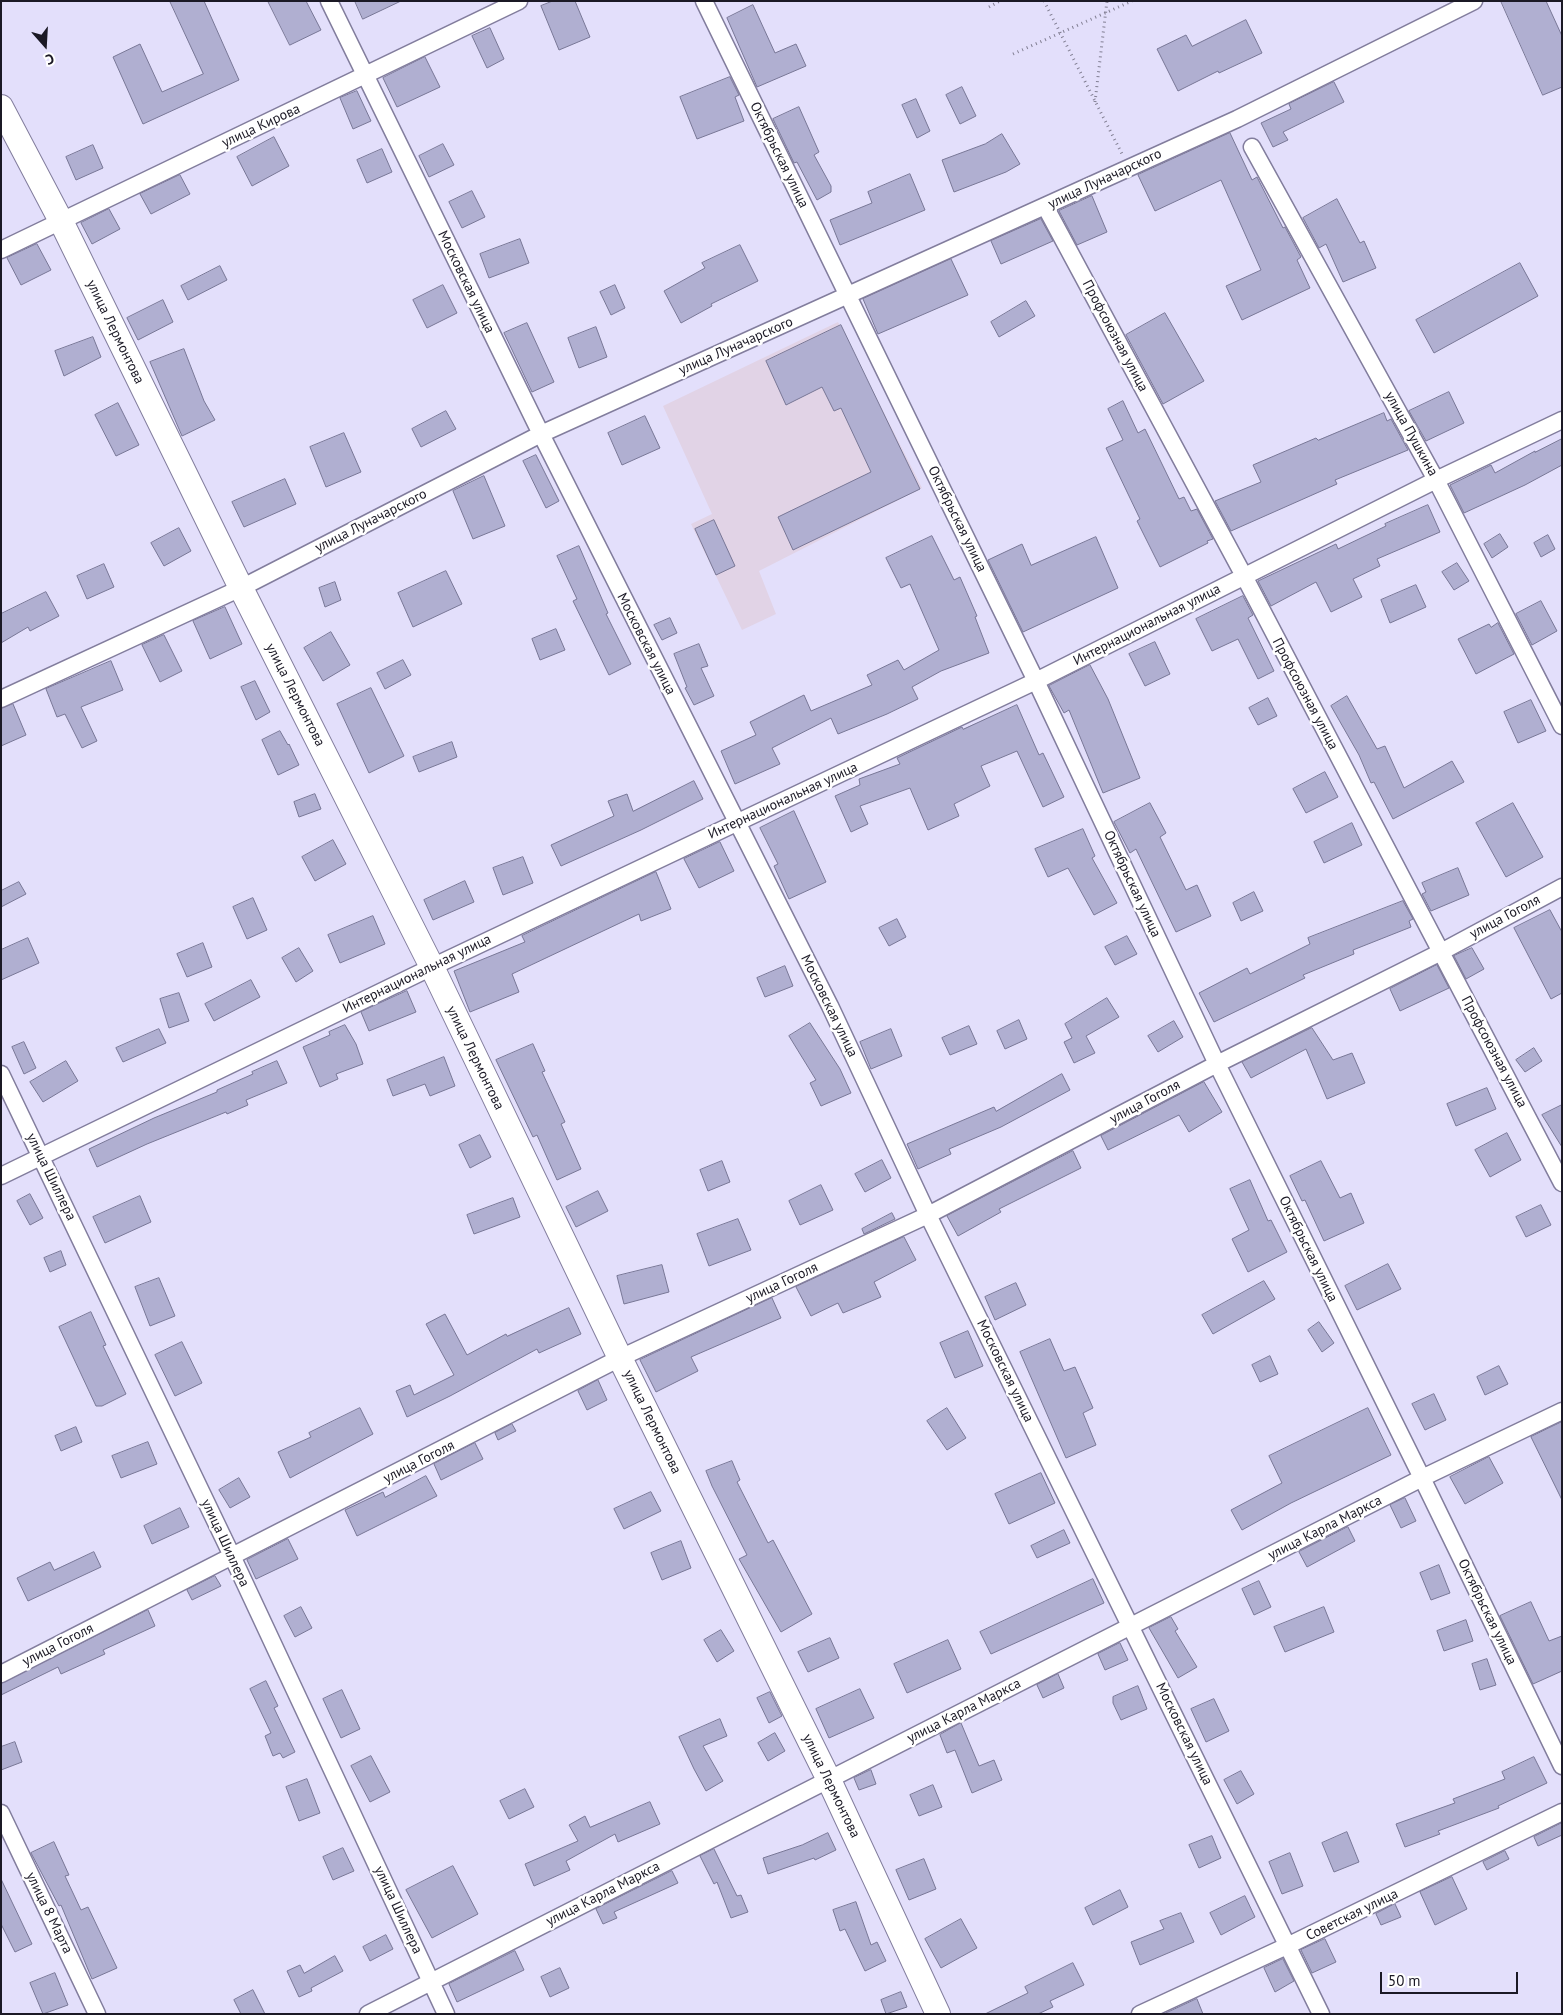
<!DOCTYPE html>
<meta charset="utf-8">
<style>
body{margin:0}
#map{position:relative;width:1563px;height:2015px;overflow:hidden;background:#e3dffb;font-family:"PT Sans",sans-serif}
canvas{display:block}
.frame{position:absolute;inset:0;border:2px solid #1b1925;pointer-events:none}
.north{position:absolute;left:20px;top:20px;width:50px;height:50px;-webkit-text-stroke:4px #fff;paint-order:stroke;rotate:161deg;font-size:14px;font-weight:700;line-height:20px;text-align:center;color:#1b1925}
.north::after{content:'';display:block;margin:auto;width:18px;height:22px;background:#1b1925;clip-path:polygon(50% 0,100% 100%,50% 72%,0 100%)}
.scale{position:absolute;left:1380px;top:1972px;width:138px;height:22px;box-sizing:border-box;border:2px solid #1b1925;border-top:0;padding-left:6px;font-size:15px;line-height:18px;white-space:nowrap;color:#1b1925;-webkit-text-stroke:4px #fff;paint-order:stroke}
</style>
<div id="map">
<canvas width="1563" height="2015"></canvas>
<div class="frame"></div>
<div class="north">С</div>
<div class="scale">50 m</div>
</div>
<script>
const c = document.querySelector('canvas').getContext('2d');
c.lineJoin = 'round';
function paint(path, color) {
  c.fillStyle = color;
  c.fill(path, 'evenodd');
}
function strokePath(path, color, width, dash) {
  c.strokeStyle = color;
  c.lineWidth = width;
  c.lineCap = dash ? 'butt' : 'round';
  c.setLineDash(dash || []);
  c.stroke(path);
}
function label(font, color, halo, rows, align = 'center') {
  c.font = font + ' "PT Sans",sans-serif';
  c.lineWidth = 5;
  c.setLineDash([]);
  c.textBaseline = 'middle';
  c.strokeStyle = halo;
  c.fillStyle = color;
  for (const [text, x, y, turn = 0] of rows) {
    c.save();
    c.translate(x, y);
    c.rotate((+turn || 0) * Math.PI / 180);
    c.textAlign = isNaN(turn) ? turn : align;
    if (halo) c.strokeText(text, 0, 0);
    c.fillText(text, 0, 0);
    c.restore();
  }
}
paint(new Path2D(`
 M838 322 922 488 759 571 776 614 742 630 691 524 712 514 663 406Z`), '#e1d3e6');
const building = new Path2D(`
 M170 1H204L239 80 143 124 113 57 140 44 162 92 203 74Z
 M268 1H306L321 30 290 45Z
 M355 1H401L363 19Z
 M553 1H575L590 37 559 50 541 6Z
 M1501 1H1546L1562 36V87L1543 95Z
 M753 5 775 53 796 44 806 66 757 87 727 18Z
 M1246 20 1262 53 1219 73 1218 71 1178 91 1157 49 1186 35 1192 46Z
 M490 28 504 59 487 68 472 36Z
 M425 57 440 87 397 107 383 78Z
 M730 77 739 95 735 97 744 121 697 139 680 97Z
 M1334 82 1344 102 1283 132 1288 140 1273 147 1261 123 1291 109 1289 104Z
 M962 87 976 116 960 124 946 95Z
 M357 91 371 121 353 129 340 98Z
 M916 99 930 131 917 138 902 105Z
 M799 107 819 152 814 155 831 186V192L817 200 797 162 794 163 773 119Z
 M1230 133 1252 180 1257 177 1283 228 1285 227 1301 257 1297 260 1310 288 1242 320 1226 286 1261 270 1221 180 1155 211 1138 175Z
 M1002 134 1020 164 1006 172 954 192 942 160 985 144Z
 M274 137 289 166 252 186 237 157Z
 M443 144 454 165 429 177 419 156Z
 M93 145 103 168 76 180 66 157Z
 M382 149 392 172 367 183 357 160Z
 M910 174 925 210 840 245 830 220 872 203 868 192Z
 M180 175 190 194 151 214 140 194Z
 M472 191 485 217 462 228 449 202Z
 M1092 196 1107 232 1077 245 1059 211Z
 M1337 199 1360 243 1364 241 1376 268 1343 282 1326 244 1319 248 1303 218Z
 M109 209 120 229 92 244 81 223Z
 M1041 219 1053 241 1001 264 991 241Z
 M520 239 529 263 489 278 480 254Z
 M37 244 51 270 21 285 7 258Z
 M740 245 758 281 711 304 712 306 681 323 664 291 705 268 702 263Z
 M951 259 968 295 878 334 863 299Z
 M1520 263 1538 296 1434 353 1416 320Z
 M220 266 227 280 188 300 181 286Z
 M443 285 457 313 427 328 413 300Z
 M615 285 625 308 611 315 600 292Z
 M163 300 173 322 138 340 127 318Z
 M1026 301 1035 316 999 337 991 322Z
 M1165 313 1204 381 1163 404 1126 335Z
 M527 323 554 382 532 392 504 333Z
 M841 325 920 489 793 550 778 517 871 472 841 408 834 411 822 387 786 405 766 361Z
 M596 327 607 357 579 368 568 338Z
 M93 337 101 357 64 376 55 351Z
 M184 349 204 401 215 420 182 436 150 362Z
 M1449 392 1464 423 1426 441 1409 411Z
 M1123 401 1138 433 1145 429 1179 499 1184 497 1191 511 1197 509 1213 539 1207 541 1208 543 1160 567 1137 521 1140 519 1106 448 1123 440 1108 409Z
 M118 403 139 445 116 456 95 415Z
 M446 411 456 429 421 447 412 429Z
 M1384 413 1387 421 1391 419 1408 450 1335 480 1337 484 1231 531 1215 501 1261 482 1253 465 1316 438 1318 440Z
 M645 416 660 448 622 465 608 433Z
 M344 433 361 472 326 487 310 447Z
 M1562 439V465L1525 485 1464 513 1450 485 1491 465 1495 473 1535 451V452Z
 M536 455 559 501 546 508 523 461Z
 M484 476 505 526 473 539 453 491Z
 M285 479 296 504 244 527 232 502Z
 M1428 505 1440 532 1377 559 1380 566 1353 579 1362 597 1331 612 1316 582 1271 606 1258 581 1336 544 1338 549 1386 526 1385 524Z
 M714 520 735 566 716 575 695 529Z
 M179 528 191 551 164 566 151 543Z
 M1500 534 1508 547 1492 558 1484 544Z
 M1548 535 1555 549 1541 557 1534 543Z
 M932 536 954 580 960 577 977 616 975 617 989 653 941 671 912 687 918 699 887 714 838 734 831 718 772 748 780 764 735 784 721 751 756 735 750 722 804 695 811 711 872 685 867 675 898 660 904 670 939 650 910 584 901 588 886 558Z
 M1096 537 1118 588 1023 632 988 560 1022 544 1031 565Z
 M579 546 608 613 606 614 631 664 609 675 573 601 577 599 557 556Z
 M1457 563 1469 581 1454 590 1442 572Z
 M104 564 114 587 87 599 77 576Z
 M446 571 462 604 413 627 398 593Z
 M335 582 341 600 325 607 319 588Z
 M1416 585 1426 607 1390 623 1381 600Z
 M46 592 59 616 30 631 28 627 1 643V614Z
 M1243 596 1253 615 1248 618 1274 671 1258 679 1238 639 1212 651 1196 619Z
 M1541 601 1557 631 1532 645 1516 614Z
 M225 607 242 644 210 659 193 621Z
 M670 618 677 633 662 640 654 625Z
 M1498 623 1514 654 1476 674 1458 639 1489 624 1491 627Z
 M556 629 565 650 540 660 532 639Z
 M331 632 350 665 323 681 304 648Z
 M164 635 182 671 160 682 142 645Z
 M1155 642 1170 674 1145 686 1129 654Z
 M699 644 708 666 701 668 714 696 694 705 685 688 687 687 674 654Z
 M403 660 411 675 385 689 377 673Z
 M111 661 123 690 81 707 97 741 82 748 65 714 57 717 46 689Z
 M1090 665 1108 699 1140 778 1103 793 1069 710 1064 713 1049 686Z
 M255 681 270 712 256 720 241 687Z
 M371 688 404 756 369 773 337 704Z
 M1347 696 1377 749 1385 746 1404 788 1452 761 1464 782 1393 819 1374 782 1371 783 1359 755 1331 706Z
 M1268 698 1277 716 1258 725 1249 708Z
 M1531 700 1546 731 1518 743 1504 712Z
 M13 704 26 735 1 746V709Z
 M1017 705 1039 755 1043 753 1064 797 1043 807 1017 751 981 766 990 786 954 804 959 816 928 830 910 788 860 806 868 824 851 832 835 796 860 785 859 779 900 764 897 758 962 727 963 729Z
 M280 731 288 745 289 744 299 765 278 775 262 740Z
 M452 742 457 757 419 772 413 757Z
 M1325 772 1338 797 1306 813 1293 789Z
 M694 781 703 799 641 830 561 866 551 845 614 816 608 801 627 794 633 811Z
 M315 794 321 809 299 817 294 802Z
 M1150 803 1166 833 1160 837 1186 890 1197 885 1211 916 1176 932 1136 849 1130 853 1114 822Z
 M1513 803 1543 857 1506 877 1476 823Z
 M794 811 826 882 789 899 774 866 778 864 760 828Z
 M1352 823 1362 845 1324 863 1314 842Z
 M1083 829 1095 856 1092 858 1117 903 1094 915 1068 868 1048 877 1035 849Z
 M333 840 346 864 315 881 302 857Z
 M720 842 734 871 699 888 684 859Z
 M523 857 533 883 503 895 493 868Z
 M1458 868 1469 895 1431 911 1422 894 1426 892 1422 883Z
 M656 872 671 909 641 921 639 914 512 974 519 992 470 1012 454 971 525 942 522 936Z
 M465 881 474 902 433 920 424 900Z
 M19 882 26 894 1 907V891Z
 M1254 892 1263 911 1241 921 1233 903Z
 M253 898 267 930 247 939 233 907Z
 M1403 901 1413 919 1409 921 1411 927 1353 950 1354 954 1303 975 1305 978 1214 1022 1199 993 1247 968 1250 974 1310 944 1308 938Z
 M1550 910 1562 932V993L1551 999 1514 928Z
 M373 916 385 944 340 963 328 935Z
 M897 919 906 937 889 946 879 928Z
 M1127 936 1137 954 1115 965 1105 947Z
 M28 938 39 963 1 980V950Z
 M203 943 212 967 187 977 177 954Z
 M299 948 313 971 296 982 282 958Z
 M1472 948 1484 969 1466 979 1454 956Z
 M1437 965 1449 988 1400 1011 1390 989Z
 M785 966 793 986 765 997 757 978Z
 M251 980 260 997 214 1021 205 1004Z
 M407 991 416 1012 369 1031 361 1012Z
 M179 993 189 1021 169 1028 160 999Z
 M1107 998 1119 1017 1086 1036 1095 1053 1074 1063 1064 1042 1072 1038 1065 1024Z
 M1019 1020 1027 1039 1005 1049 997 1031Z
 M1174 1021 1183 1037 1158 1052 1148 1036Z
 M810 1023 840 1069 851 1093 821 1106 810 1083 816 1080 789 1036Z
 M345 1025 356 1044 363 1064 336 1074 338 1079 320 1087 303 1047 330 1035 329 1032Z
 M969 1026 977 1044 950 1055 942 1038Z
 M1312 1028 1333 1060 1352 1053 1365 1083 1327 1099 1306 1049 1251 1078 1242 1062Z
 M159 1029 166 1043 123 1062 116 1048Z
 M891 1029 902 1056 871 1069 860 1042Z
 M24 1042 36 1068 24 1074 12 1047Z
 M533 1044 545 1071 542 1072 565 1122 561 1124 581 1169 557 1180 537 1135 533 1137 496 1060Z
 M1534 1048 1542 1061 1525 1072 1516 1060Z
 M444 1057 455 1086 430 1096 425 1084 393 1096 387 1080Z
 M66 1061 78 1081 43 1102 30 1082Z
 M277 1061 287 1083 246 1100 248 1105 227 1114 226 1112 147 1144 97 1167 89 1149 154 1118 217 1092V1090L253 1074 252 1072Z
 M1062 1074 1070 1090 1001 1127 949 1149 951 1154 918 1169 907 1144 994 1107 996 1111Z
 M1204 1082 1222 1112 1189 1132 1179 1115 1108 1150 1101 1136Z
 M1487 1088 1496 1109 1456 1126 1447 1104Z
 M1562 1105V1147L1542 1115Z
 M1507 1133 1521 1160 1490 1177 1475 1150Z
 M480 1135 491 1157 470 1168 459 1145Z
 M1073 1151 1081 1168 999 1209 1001 1212 958 1236 947 1216Z
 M882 1160 891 1178 865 1192 855 1174Z
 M722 1161 730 1182 708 1191 700 1170Z
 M1321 1161 1340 1198 1351 1193 1364 1223 1324 1241 1305 1200 1302 1201 1290 1176Z
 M1250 1180 1268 1221 1271 1220 1287 1252 1248 1272 1232 1239 1249 1230 1230 1189Z
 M821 1185 833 1210 800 1225 789 1201Z
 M598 1191 608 1211 576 1227 566 1207Z
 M30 1194 43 1218 30 1225 17 1201Z
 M140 1196 151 1222 105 1243 93 1217Z
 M513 1198 520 1217 474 1234 467 1215Z
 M1541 1205 1551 1225 1526 1237 1516 1217Z
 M892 1213 895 1219 864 1234 862 1229Z
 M738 1219 751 1250 709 1266 697 1234Z
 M904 1237 916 1260 874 1282 881 1297 843 1313 838 1303 811 1316 796 1287Z
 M61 1251 66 1265 50 1272 44 1258Z
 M1388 1264 1401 1289 1357 1310 1345 1286Z
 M662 1265 669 1292 624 1304 617 1276Z
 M159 1278 175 1316 150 1326 135 1287Z
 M1264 1281 1275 1299 1213 1334 1202 1315Z
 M1016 1283 1026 1305 995 1320 985 1297Z
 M772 1298 781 1318 691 1357 698 1371 656 1392 640 1360Z
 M569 1308 581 1334 539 1353 537 1349 450 1396 407 1417 396 1391 410 1385 414 1395 454 1375 426 1324 445 1314 467 1355 506 1334 507 1336Z
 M91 1312 106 1345 103 1346 126 1394 102 1406H96L59 1327Z
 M1319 1322 1334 1343 1322 1352 1308 1330Z
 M968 1331 983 1366 955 1378 940 1343Z
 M1050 1339 1064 1371 1075 1367 1093 1408 1083 1413 1096 1445 1066 1458 1020 1352Z
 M182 1342 202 1383 175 1396 155 1355Z
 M1270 1356 1278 1374 1260 1382 1252 1365Z
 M1499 1366 1508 1384 1485 1395 1477 1377Z
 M598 1380 607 1400 587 1410 578 1391Z
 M1434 1394 1446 1420 1425 1430 1412 1404Z
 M360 1408 373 1434 290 1478 278 1452 311 1437 309 1433Z
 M947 1408 966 1438 947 1450 927 1421Z
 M1368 1408 1391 1455 1291 1503 1242 1530 1231 1510 1282 1483 1269 1456Z
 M1562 1422V1500L1531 1437Z
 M512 1424 516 1431 498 1440 495 1433Z
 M76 1427 82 1442 61 1451 55 1436Z
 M148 1442 157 1464 121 1478 112 1456Z
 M475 1443 483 1459 441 1480 434 1464Z
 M1489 1457 1503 1483 1465 1504 1450 1477Z
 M732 1461 740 1480 737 1482 768 1543 773 1540 812 1614 781 1632 739 1559 747 1555 712 1486 706 1471Z
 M1041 1473 1055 1503 1009 1524 995 1494Z
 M426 1476 437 1496 357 1536 345 1510 383 1492 385 1497Z
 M239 1478 250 1497 230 1508 219 1490Z
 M651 1492 661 1511 624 1529 614 1509Z
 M1405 1498 1416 1521 1401 1528 1390 1505Z
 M180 1508 189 1527 152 1544 144 1526Z
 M1348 1527 1355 1541 1307 1567 1299 1552Z
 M1064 1530 1070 1543 1037 1558 1031 1546Z
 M288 1539 298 1559 256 1579 247 1560Z
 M681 1541 691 1568 662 1580 651 1553Z
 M94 1552 101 1567 28 1601 17 1578 50 1562 54 1570Z
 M1439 1565 1450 1593 1431 1600 1420 1573Z
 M215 1576 221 1586 192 1600 187 1590Z
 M1093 1579 1104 1603 991 1654 980 1632Z
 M1259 1581 1271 1607 1254 1615 1242 1589Z
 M1531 1602 1549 1641 1562 1636V1671L1533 1684 1500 1616Z
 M301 1607 312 1628 295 1637 284 1616Z
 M1324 1607 1334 1632 1285 1652 1274 1627Z
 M148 1610 155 1626 103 1650 105 1654 61 1674 58 1667 1 1695V1684Z
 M1171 1617 1178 1629 1175 1631 1197 1667 1178 1678 1149 1628Z
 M1466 1620 1473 1641 1444 1651 1437 1631Z
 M721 1630 734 1651 717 1662 704 1640Z
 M830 1638 839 1658 808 1672 798 1652Z
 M948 1640 961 1669 907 1693 894 1664Z
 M1120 1643 1128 1660 1105 1670 1098 1654Z
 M1487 1659 1496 1685 1480 1690 1472 1664Z
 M1058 1674 1064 1688 1043 1698 1037 1685Z
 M266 1681 278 1706 274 1708 295 1752 283 1758 280 1753 273 1756 265 1736 271 1733 250 1689Z
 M1138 1686 1147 1709 1121 1720 1113 1703V1697Z
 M860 1689 874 1718 829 1738 816 1709Z
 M342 1690 360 1729 341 1738 323 1699Z
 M770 1692 782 1716 769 1723 757 1698Z
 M1214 1699 1229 1731 1206 1742 1191 1709Z
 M720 1719 727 1736 703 1746 723 1781 706 1791 694 1769 679 1737Z
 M961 1723 979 1766 994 1760 1002 1780 972 1793 955 1750 947 1753 940 1735Z
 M775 1733 785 1751 768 1761 758 1743Z
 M15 1742 22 1762 1 1770V1747Z
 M371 1756 390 1792 370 1802 351 1766Z
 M1534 1757 1547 1783 1498 1806 1499 1808 1438 1831 1440 1834 1405 1847 1396 1824 1455 1803 1453 1799 1505 1779 1502 1772Z
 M871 1770 876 1784 859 1790 854 1778Z
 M1241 1771 1254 1794 1237 1804 1224 1780Z
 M307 1779 320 1813 299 1821 286 1787Z
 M933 1785 942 1807 919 1816 910 1795Z
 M525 1789 534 1807 509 1819 500 1801Z
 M650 1802 660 1824 618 1842 615 1834 566 1861 570 1870 534 1886 525 1864 578 1841 569 1825 585 1816 590 1827Z
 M1562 1823V1835L1538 1846 1534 1837Z
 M1347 1832 1359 1862 1334 1872 1322 1843Z
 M828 1833 836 1850 815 1860 814 1858 768 1874 763 1858 802 1845Z
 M1212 1836 1221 1858 1199 1868 1189 1845Z
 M54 1842 69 1875 65 1876 81 1910 88 1907 117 1968 92 1979 61 1905 59 1906 31 1853Z
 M343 1848 354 1871 333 1880 323 1857Z
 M714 1849 737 1896 741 1895 748 1912 731 1918 717 1882 714 1884 700 1856Z
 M1505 1851 1509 1859 1487 1870 1483 1862Z
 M1290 1853 1303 1886 1282 1894 1269 1862Z
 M924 1859 936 1889 909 1900 896 1870Z
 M453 1866 478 1914 432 1938 406 1890Z
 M672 1871 678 1883 614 1912 617 1918 603 1924 596 1909Z
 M1452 1877 1467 1909 1435 1925 1420 1892Z
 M1 1879 32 1944 15 1952 1 1924Z
 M1120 1890 1128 1907 1093 1925 1085 1908Z
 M1245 1896 1255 1917 1221 1935 1210 1913Z
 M856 1902 871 1945 877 1942 886 1961 865 1971 845 1929 840 1931 833 1910Z
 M1395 1904 1401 1917 1381 1925 1376 1914Z
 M1181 1913 1194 1942 1140 1965 1131 1942 1164 1929 1160 1921Z
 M961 1919 977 1948 941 1968 925 1939Z
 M386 1935 393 1949 370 1961 363 1947Z
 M1325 1939 1336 1962 1312 1973 1301 1950Z
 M515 1951 524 1970 457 2002 449 1984Z
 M335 1956 343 1971 311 1988 312 1991 299 1997 287 1971 300 1965 304 1973Z
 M1283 1959 1294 1981 1275 1992 1264 1968Z
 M1073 1963 1084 1985 1050 2001 1053 2007 1038 2014H985L1028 1993 1025 1987Z
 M560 1968 569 1988 550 1997 541 1977Z
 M55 1973 68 2005 43 2014 30 1983Z
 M253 1990 265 2014H241L234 2000Z
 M901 1992 907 2007 886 2014 881 2000Z
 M1197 1999 1203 2014H1164Z`);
paint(building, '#b0afd1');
strokePath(building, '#787796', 1);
const street = new Path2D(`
 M329 1 541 434 830 1006 928 1215 1321 2014
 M704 1 1036 681 1217 1064 1422 1478 1562 1766
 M1252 147 1436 480 1562 726
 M1045 206 1244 576 1562 1183
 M1 250 519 1
 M1 699 241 588 541 434 1237 119 1474 1
 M1 1074 233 1558 446 2014
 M1 1176 432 967 1036 681 1436 480 1562 420
 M1 1674 620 1358 928 1215 1217 1064 1441 952 1562 887
 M1 1813 97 2014
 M368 2014 1422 1478 1562 1411
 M1140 2014 1289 1945 1562 1812`);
const secondary = new Path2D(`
 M1 107 61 221 241 588 432 967 620 1358 829 1780 938 2014`);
strokePath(street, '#827d9d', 19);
strokePath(secondary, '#827d9d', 26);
strokePath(new Path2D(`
 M1044 1 1122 154
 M989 7 1000 1
 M1013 54 1132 1
 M1095 102 1107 1`), '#827f93', 3, [1, 4]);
strokePath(street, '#fff', 16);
strokePath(secondary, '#fff', 24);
label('14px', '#1b1925', '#fff', [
 ["улица Кирова",261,126,-25],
 ["Октябрьская улица",779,155,64],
 ["улица Луначарского",1105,179,-25],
 ["Московская улица",466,282,64],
 ["улица Лермонтова",115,332,64],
 ["Профсоюзная улица",1115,336,62],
 ["улица Луначарского",736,346,-24],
 ["улица Пушкина",1411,434,61],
 ["Октябрьская улица",957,519,64],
 ["улица Луначарского",371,521,-27],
 ["Интернациональная улица",1147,625,-27],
 ["Московская улица",646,644,63],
 ["Профсоюзная улица",1305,694,62],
 ["улица Лермонтова",295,695,63],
 ["Интернациональная улица",783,801,-25],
 ["Октябрьская улица",1132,884,65],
 ["улица Гоголя",1505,917,-28],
 ["Интернациональная улица",417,974,-26],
 ["Московская улица",829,1006,64],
 ["Профсоюзная улица",1494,1052,62],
 ["улица Лермонтова",475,1058,64],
 ["улица Гоголя",1145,1102,-28],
 ["улица Шиллера",51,1177,64],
 ["Октябрьская улица",1308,1249,64],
 ["улица Гоголя",782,1283,-25],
 ["Московская улица",1005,1371,64],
 ["улица Лермонтова",652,1422,64],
 ["улица Гоголя",419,1462,-27],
 ["улица Карла Маркса",1325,1528,-27],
 ["улица Шиллера",225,1543,65],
 ["Октябрьская улица",1487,1612,64],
 ["улица Гоголя",58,1645,-27],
 ["улица Карла Маркса",964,1711,-27],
 ["Московская улица",1184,1734,64],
 ["улица Лермонтова",831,1786,64],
 ["улица Карла Маркса",603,1894,-27],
 ["улица Шиллера",398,1910,65],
 ["улица 8 Марта",49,1913,64],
 ["Советская улица",1352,1915,-26]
]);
</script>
